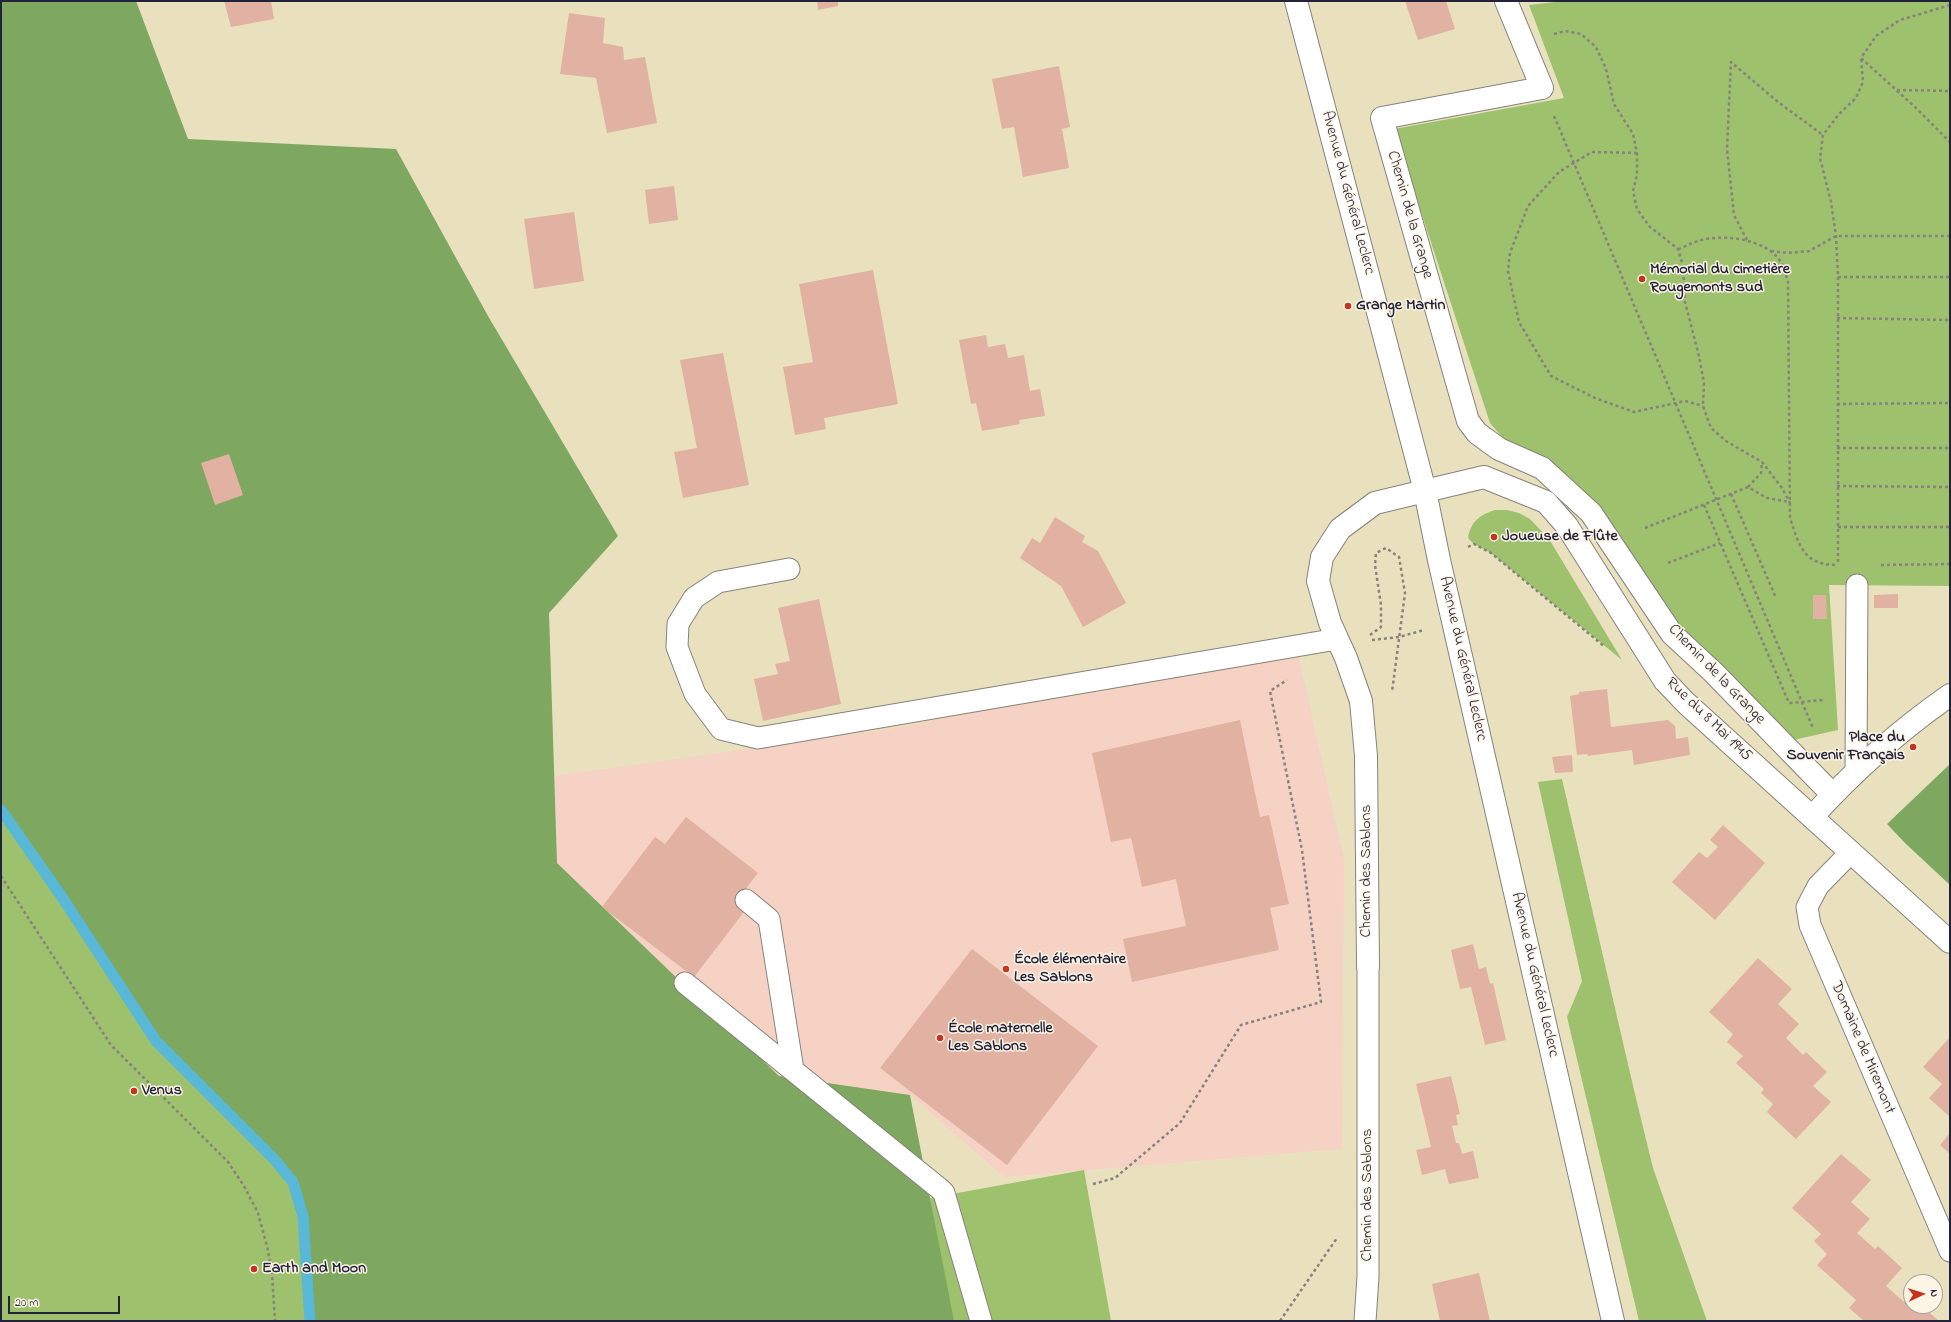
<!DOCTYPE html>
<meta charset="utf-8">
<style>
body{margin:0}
#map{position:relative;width:1951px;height:1322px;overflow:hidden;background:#e9e1be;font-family:"Indie Flower",sans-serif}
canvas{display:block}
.frame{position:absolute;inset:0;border:2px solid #22223b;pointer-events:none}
.north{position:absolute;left:1903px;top:1274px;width:40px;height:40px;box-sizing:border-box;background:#fcf5e5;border:1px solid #a5a1a1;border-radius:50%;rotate:86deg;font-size:11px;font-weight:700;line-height:16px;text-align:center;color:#22223b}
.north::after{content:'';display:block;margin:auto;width:14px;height:18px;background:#c8321e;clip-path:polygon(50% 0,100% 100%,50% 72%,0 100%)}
.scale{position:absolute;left:8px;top:1296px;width:112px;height:18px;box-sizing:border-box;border:2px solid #22223b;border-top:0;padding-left:5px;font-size:12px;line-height:14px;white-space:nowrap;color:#22223b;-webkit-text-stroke:3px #fcf5e5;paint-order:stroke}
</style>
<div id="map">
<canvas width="1951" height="1322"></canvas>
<div class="frame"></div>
<div class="north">N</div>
<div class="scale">20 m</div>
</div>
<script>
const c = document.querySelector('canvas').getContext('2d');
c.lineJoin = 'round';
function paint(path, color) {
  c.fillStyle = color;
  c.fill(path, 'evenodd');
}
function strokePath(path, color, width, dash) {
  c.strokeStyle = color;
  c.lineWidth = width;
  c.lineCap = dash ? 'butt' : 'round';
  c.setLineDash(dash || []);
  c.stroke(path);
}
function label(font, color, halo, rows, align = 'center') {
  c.font = font + ' "Indie Flower",sans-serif';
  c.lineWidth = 3;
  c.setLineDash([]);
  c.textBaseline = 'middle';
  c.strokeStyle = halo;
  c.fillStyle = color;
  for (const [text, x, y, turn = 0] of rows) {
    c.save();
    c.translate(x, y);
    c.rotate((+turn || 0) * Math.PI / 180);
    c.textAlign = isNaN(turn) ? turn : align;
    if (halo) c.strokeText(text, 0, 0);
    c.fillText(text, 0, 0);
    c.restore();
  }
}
paint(new Path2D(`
 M1297 649 1344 859 1342 1149 1004 1177 910 1095 779 1076 557 863 554 776 888 729Z`), '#f6d2c4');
paint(new Path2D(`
 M1564 1H1950V586L1829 585 1838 730 1789 741 1678 626 1602 513 1510 446 1490 423 1394 129 1564 98 1529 5Z
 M1495 510H1507L1519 513 1530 519 1549 539 1622 660 1491 553 1474 544 1468 538C1471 521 1480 515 1495 510Z
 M1562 779 1634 1090 1653 1168 1707 1321H1639L1567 1017 1582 981 1538 782Z
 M1 810 62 897 156 1041 274 1159 293 1182 303 1216 310 1321H1Z
 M1084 1170 1111 1321H952L930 1198Z`), '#9dc16c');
paint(new Path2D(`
 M1 1H136L188 139 396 149 488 316 618 536 549 613 557 863 779 1076 910 1095 954 1321H310L303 1216 293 1182 274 1159 156 1041 62 897 1 810Z
 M1950 764V885L1905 843 1887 824Z`), '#7ea760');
strokePath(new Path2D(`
 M1 810 62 897 156 1041 274 1159 293 1182 303 1216 310 1321`), '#59b7d8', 11);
paint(new Path2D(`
 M224 1H271L274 19 231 27Z
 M817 1H838V6L818 10Z
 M1405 1H1446L1455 29 1418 40Z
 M569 13 605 18 603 43 623 47 624 60 645 57 657 123 607 133 596 78 560 74Z
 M1059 66 1070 127 1062 129 1069 168 1023 177 1014 127 1002 129 992 79Z
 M674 186 678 220 649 224 645 190Z
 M574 212 584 281 534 289 524 219Z
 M873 270 898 404 824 418 826 429 795 435 783 367 813 362 799 284Z
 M986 335 988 347 1005 344 1008 358 1024 355 1030 391 1040 389 1045 416 1019 420 1020 424 982 431 976 403 971 404 959 340Z
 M723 353 749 485 683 498 674 452 697 448 680 360Z
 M229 454 243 495 215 505 201 463Z
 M1055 517 1085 536 1082 542 1098 551 1126 603 1083 627 1061 586 1020 558 1032 538 1040 543Z
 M1898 594V608H1874V595Z
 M1813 595H1826L1827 619H1813Z
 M819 599 841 704 763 721 754 679 778 674 775 664 790 661 778 608Z
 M1607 689 1611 727 1668 720 1675 726 1676 739 1688 737 1690 755 1634 765 1632 750 1587 756 1588 754 1577 755 1570 696 1579 694V692Z
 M1240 720 1260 817 1269 815 1289 904 1270 908 1279 950 1132 982 1123 939 1186 926 1176 879 1142 887 1131 838 1111 842 1092 753Z
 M1572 755 1573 772 1555 773 1552 757Z
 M686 817 758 873 737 900 747 908 694 977 602 907 655 837 665 844Z
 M1723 825 1765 863 1715 920 1672 882 1699 852 1707 858 1718 847 1710 840Z
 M1473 944 1479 969 1486 967 1490 984 1493 983 1506 1040 1485 1045 1471 987 1460 989 1451 950Z
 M972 949 1098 1046 1007 1165 880 1068Z
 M1758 958 1792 989 1778 1004 1799 1024 1786 1038 1803 1055 1806 1052 1827 1072 1813 1086 1831 1102 1796 1139 1767 1112 1773 1104 1761 1093 1764 1089 1736 1063 1743 1056 1727 1042 1733 1034 1709 1012Z
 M1950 1037V1117L1929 1098 1942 1084 1923 1067Z
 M1451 1076 1460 1114 1456 1115 1458 1125 1452 1126 1456 1143H1459L1462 1154 1473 1151 1479 1178 1449 1184 1445 1169 1422 1175 1416 1150 1431 1147 1416 1084Z
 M1950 1133V1154L1940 1145Z
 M1841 1154 1871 1180 1851 1202 1870 1219 1857 1233 1875 1249 1878 1246 1902 1268 1886 1286 1904 1302 1910 1295 1911 1306H1922L1939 1321H1864L1849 1308 1856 1300 1817 1265 1827 1254 1814 1241 1821 1234 1792 1208Z
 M1479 1273 1490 1321H1440L1432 1284Z`), '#e1b1a1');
const lane = new Path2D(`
 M789 569 718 582 694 598 678 624 677 647 695 694 721 729 758 738 1337 639
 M1856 772 1857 585
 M1851 852 1818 886 1807 907 1810 925 1950 1251
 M746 900 769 919 793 1070
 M685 983 940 1189 944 1193 981 1321
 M1365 1321 1368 1277V966`);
const street = new Path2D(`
 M1506 1 1542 88 1382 118 1468 421 1477 433 1499 449 1542 468 1591 513 1672 634 1713 672 1832 794
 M1812 817C1852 773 1901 729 1950 695
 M1368 966 1366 756 1361 701 1346 658 1330 623 1318 581 1322 557 1340 529 1375 503 1425 491`);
const secondary = new Path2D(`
 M1425 491 1484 477 1546 502 1567 526 1665 681 1686 703 1950 942`);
const primary = new Path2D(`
 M1296 1 1425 491 1439 560 1613 1321`);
strokePath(lane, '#86827c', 23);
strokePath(street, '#86827c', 24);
strokePath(secondary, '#86827c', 24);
strokePath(primary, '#86827c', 24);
strokePath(new Path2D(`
 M1950 5 1900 20 1876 36 1861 58 1916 108 1950 142
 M1554 34 1565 31 1581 34 1596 47 1606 69 1614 104 1633 134 1637 153V175L1633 191 1637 209 1649 226 1678 249 1683 266 1685 302 1699 356 1704 383 1703 406 1711 428 1726 441 1762 462 1782 488 1790 503
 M1897 90 1950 91
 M1554 116 1813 728
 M1637 153 1592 152 1559 172 1528 206 1510 253 1508 271 1519 322 1551 376 1595 398 1634 412 1685 401 1703 406
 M1747 240 1734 215 1727 149 1731 62 1778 102 1823 135
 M1678 249C1685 247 1691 243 1698 241 1723 233 1769 239 1782 264 1785 269 1786 276 1788 282L1790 518C1799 545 1803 564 1835 565
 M1771 251 1787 253 1809 251 1836 236H1950
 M1838 277H1950
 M1837 318 1950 320
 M1837 404 1950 403
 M1837 448H1950
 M1837 486 1950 487
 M1748 487 1761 473 1762 462
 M1731 494 1776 598
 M1704 505 1789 703 1823 700
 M1838 527H1950
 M1645 528 1748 487 1767 498 1790 502
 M1468 547 1474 544 1491 553 1605 647
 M1838 562V277L1836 236 1831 202 1820 158 1823 135 1839 114 1856 98 1863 82 1861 58
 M1668 563 1720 543
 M1881 565 1950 564
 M1370 635 1381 627V605L1375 565 1376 553 1386 548 1399 557 1405 593 1392 692
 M1372 640 1399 637 1424 630
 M1 876 111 1045 228 1162 244 1186 258 1213 267 1246 272 1273 275 1321
 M1093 1184 1115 1178 1180 1123 1241 1025 1321 1002 1302 850 1270 691 1287 680
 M1280 1321 1337 1238`), '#86827c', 2.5, [3, 3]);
strokePath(lane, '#fff', 21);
strokePath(street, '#fff', 22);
strokePath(secondary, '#fff', 22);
strokePath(primary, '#fff', 22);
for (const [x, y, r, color] of [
 [1642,279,4,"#c8321e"],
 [1348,306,4,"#c8321e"],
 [1494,537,4,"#c8321e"],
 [1913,747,4,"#c8321e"],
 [1006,969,4,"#c8321e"],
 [940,1038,4,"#c8321e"],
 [134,1091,4,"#c8321e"],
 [254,1269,4,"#c8321e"]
]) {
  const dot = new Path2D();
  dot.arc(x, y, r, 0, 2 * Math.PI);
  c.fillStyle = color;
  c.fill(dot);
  strokePath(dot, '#fcf5e5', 1.5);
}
label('16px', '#22223b', '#fcf5e5', [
 ["Avenue du Général Leclerc",1347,193,75],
 ["Chemin de la Grange",1409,215,74],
 ["Avenue du Général Leclerc",1462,659,77],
 ["Chemin de la Grange",1716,675,46],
 ["Rue du 8 Mai 1945",1708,720,44],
 ["Chemin des Sablons",1367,871,-90],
 ["Avenue du Général Leclerc",1534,975,77],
 ["Domaine de Miremont",1862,1048,67],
 ["Chemin des Sablons",1368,1195,-90]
]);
label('bold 16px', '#22223b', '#fcf5e5', [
 ["Mémorial du cimetière",1650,270],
 ["Rougemonts sud",1650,288],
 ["Grange Martin",1356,306],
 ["Joueuse de Flûte",1502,537],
 ["Place du",1905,738,"right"],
 ["Souvenir Français",1905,756,"right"],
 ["École élémentaire",1014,960],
 ["Les Sablons",1014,978],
 ["École maternelle",948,1029],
 ["Les Sablons",948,1047],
 ["Venus",142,1091],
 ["Earth and Moon",262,1269]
], 'left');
</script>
